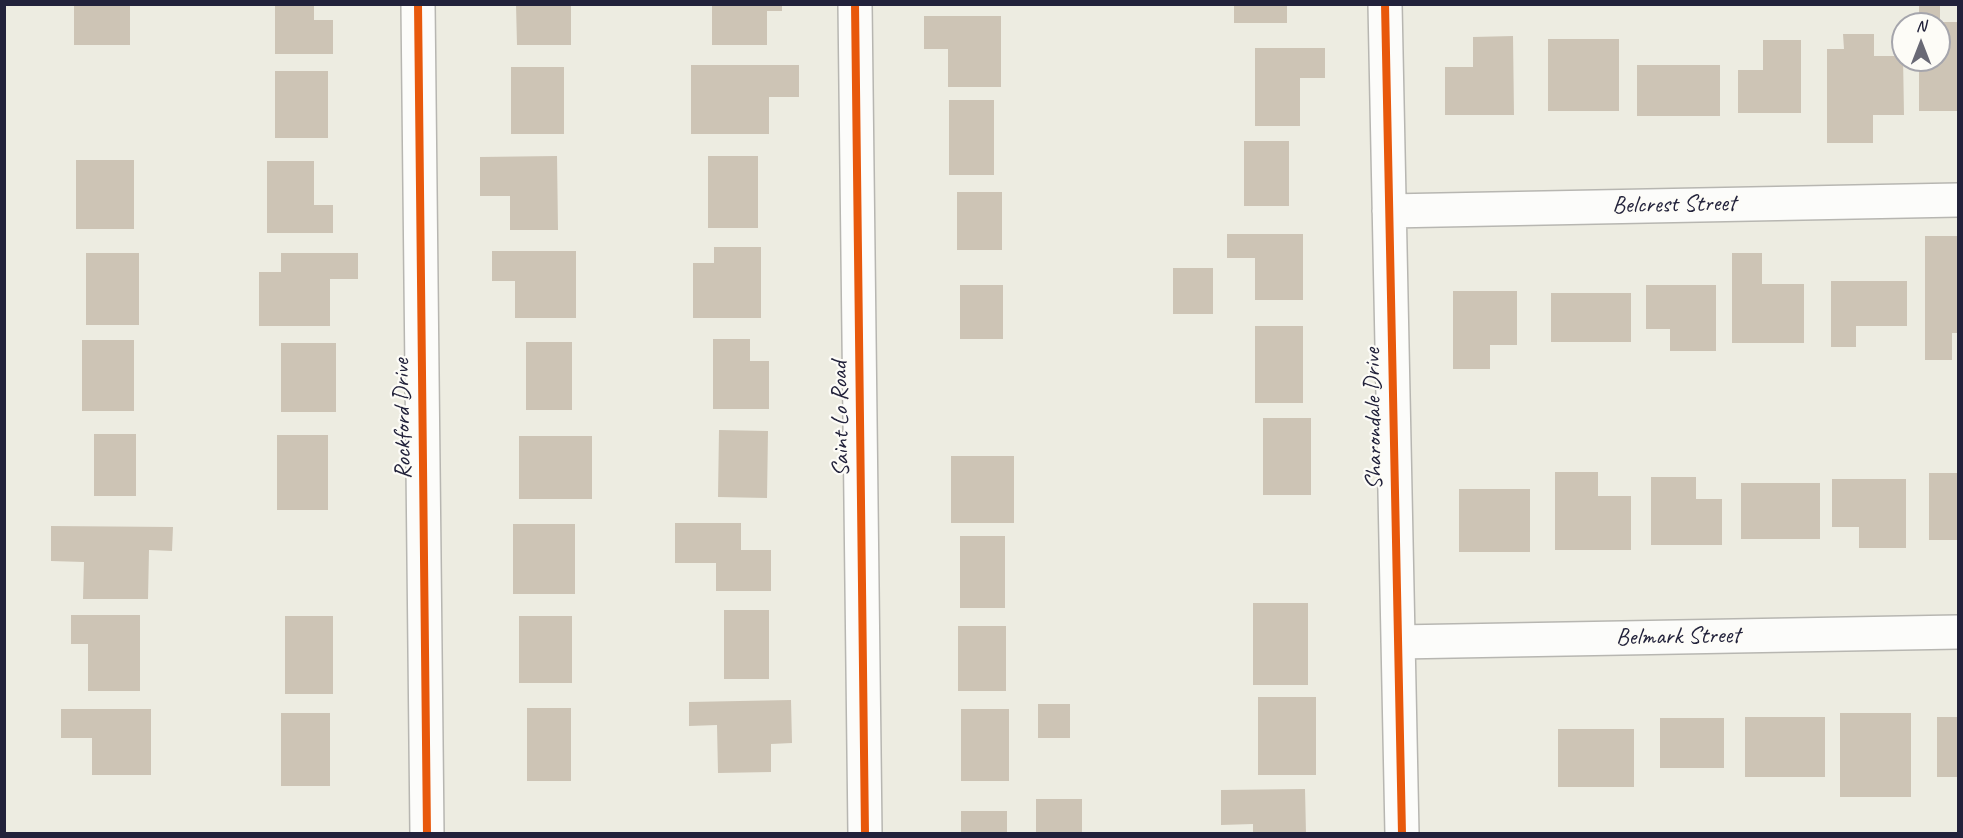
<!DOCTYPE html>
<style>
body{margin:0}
#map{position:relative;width:1963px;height:838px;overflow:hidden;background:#edece1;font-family:Caveat,sans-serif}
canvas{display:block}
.frame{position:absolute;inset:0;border:6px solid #22223b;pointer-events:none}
.north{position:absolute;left:1891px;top:12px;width:60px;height:60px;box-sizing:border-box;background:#fdfcf7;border:2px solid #a5a5ac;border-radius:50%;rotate:0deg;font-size:16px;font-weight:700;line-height:24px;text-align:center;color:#22223b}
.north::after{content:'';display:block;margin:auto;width:21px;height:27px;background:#696975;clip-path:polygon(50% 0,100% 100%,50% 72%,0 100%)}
</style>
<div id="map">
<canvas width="1963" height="838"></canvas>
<div class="frame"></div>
<div class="north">N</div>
</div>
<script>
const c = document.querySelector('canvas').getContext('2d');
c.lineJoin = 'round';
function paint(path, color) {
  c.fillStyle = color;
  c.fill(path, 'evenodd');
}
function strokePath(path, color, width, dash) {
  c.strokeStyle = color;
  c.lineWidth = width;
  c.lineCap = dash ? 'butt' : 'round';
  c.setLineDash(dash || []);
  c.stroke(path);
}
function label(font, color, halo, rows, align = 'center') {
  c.font = font + ' Caveat,sans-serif';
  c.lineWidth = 4.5;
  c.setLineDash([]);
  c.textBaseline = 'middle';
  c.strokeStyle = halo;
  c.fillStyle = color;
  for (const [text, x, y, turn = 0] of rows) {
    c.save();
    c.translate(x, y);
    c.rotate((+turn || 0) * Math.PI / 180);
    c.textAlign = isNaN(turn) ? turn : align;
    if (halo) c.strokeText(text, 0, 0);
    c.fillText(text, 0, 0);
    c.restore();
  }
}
paint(new Path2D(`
 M74 4H130V45H74Z
 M275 4H314V20H333V54H275Z
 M516 4H571V45H517Z
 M712 4H782V11H767V45H712Z
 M1234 4H1287V23H1234Z
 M1919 4H1940V22H1958V111H1919V60H1939V24H1919Z
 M924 16H1001V87H948V49H924Z
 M1843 34H1874V56H1903L1904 115H1873V143H1827V49H1844Z
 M1513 36 1514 115H1445V67H1473V37Z
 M1548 39H1619V111H1548Z
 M1763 40H1801V113H1738V70H1763Z
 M1255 48H1325V78H1300V126H1255Z
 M691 65H799V97H769V134H691Z
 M1637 65H1720V116H1637Z
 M511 67H564V134H511Z
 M275 71H328V138H275Z
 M949 100H994V175H949Z
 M1244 141H1289V206H1244Z
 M557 156 558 230H510V196H480V157Z
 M708 156H758V228H708Z
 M76 160H134V229H76Z
 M267 161H314V205H333V233H267Z
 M957 192H1002V250H957Z
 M1227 234H1303V300H1255V258H1227Z
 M1925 236H1958V333H1952V360H1925Z
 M714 247H761V318H693V263H714Z
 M492 251H576V318H515V281H492Z
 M86 253H139V325H86Z
 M281 253H358V279H330V326H259V272H281Z
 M1732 253H1762V284H1804V343H1732Z
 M1173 268H1213V314H1173Z
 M1831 281H1907V326H1856V347H1831Z
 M960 285H1003V339H960Z
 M1646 285H1716V351H1670V329H1646Z
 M1453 291H1517V345H1490V369H1453Z
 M1551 293H1631V342H1551Z
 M1255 326H1303V403H1255Z
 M713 339H750V361H769V409H713Z
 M82 340H134V411H82Z
 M526 342H572V410H526Z
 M281 343H336V412H281Z
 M1263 418H1311V495H1263Z
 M719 430 768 431 767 498 718 497Z
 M94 434H136V496H94Z
 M277 435H328V510H277Z
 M519 436H592V499H519Z
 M951 456H1014V523H951Z
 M1555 472H1598V496H1631V550H1555Z
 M1929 473H1958V540H1929Z
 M1651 477H1696V499H1722V545H1651Z
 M1832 479H1906V548H1859V527H1832Z
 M1741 483H1820V539H1741Z
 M1459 489H1530V552H1459Z
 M675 523H741V550H771V591H716V563H675Z
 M513 524H575V594H513Z
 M51 526 173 527 172 551 149 550 148 599H83L84 562 51 561Z
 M960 536H1005V608H960Z
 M1253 603H1308V685H1253Z
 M724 610H769V679H724Z
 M71 615H140V691H88V644H71Z
 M285 616H333V694H285Z
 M519 616H572V683H519Z
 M958 626H1006V691H958Z
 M1258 697H1316V775H1258Z
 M791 700 792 743 771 744V772L718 773 717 725 689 726V702Z
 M1038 704H1070V738H1038Z
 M527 708H571V781H527Z
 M61 709H151V775H92V738H61Z
 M961 709H1009V781H961Z
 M281 713H330V786H281Z
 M1840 713H1911V797H1840Z
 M1745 717H1825V777H1745Z
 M1937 717H1958V777H1937Z
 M1660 718H1724V768H1660Z
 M1558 729H1634V787H1558Z
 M1305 789 1306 834H1253V824L1221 825V790Z
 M1036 799H1082V834H1036Z
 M961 811H1007V834H961Z`), '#cdc4b5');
const minor = new Path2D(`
 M418 4 427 834
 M855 4 865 834
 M1385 4 1402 834
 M1389 211 1958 200
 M1398 642 1958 632`);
strokePath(minor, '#b7b6b1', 36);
strokePath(minor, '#fcfcfa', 33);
strokePath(new Path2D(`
 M418 4 427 834
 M855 4 865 834
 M1385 4 1402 834`), '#e8590c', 8);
label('24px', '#22223b', '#fdfcf7', [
 ["Belcrest Street",1674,205,-1],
 ["Rockford Drive",403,419,-91],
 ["Saint Lo Road",841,419,-91],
 ["Sharondale Drive",1374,419,-91],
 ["Belmark Street",1678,637,-1]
]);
</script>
